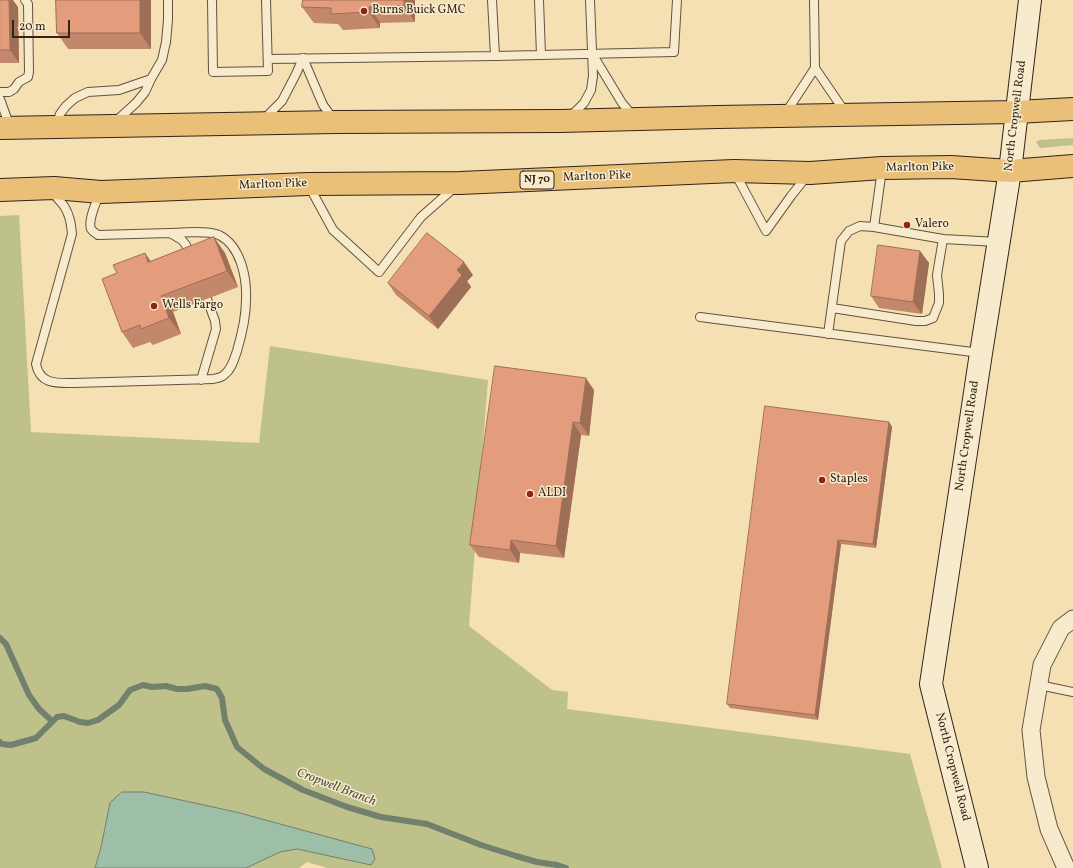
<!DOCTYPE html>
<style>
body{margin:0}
#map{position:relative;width:1073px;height:868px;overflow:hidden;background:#f4e0b2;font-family:Vollkorn,serif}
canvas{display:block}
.scale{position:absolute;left:12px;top:20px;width:58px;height:18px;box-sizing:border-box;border:2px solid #312419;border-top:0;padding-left:5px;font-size:12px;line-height:14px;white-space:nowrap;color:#312419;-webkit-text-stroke:3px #f8ebcd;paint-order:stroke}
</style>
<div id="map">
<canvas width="1073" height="868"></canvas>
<div class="scale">20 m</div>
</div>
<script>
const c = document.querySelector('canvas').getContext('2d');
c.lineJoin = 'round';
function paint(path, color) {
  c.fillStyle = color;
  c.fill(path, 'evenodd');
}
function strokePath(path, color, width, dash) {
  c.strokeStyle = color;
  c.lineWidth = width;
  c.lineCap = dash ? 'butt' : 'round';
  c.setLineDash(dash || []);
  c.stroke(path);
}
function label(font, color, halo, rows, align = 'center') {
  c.font = font + ' Vollkorn,serif';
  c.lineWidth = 3;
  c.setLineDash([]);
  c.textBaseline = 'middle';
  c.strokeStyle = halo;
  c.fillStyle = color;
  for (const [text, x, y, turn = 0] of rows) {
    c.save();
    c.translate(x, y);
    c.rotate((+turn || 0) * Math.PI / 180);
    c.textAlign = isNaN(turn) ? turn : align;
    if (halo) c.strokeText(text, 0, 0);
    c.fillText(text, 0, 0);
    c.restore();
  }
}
paint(new Path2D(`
 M1073 138V145L1040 148 1036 142 1039 140Z
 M19 215 31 432 259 443 270 346 488 380 469 626 552 690 568 692 567 709 910 754 942 868H327L307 862 299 868H0V216Z`), '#bec28a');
const water = new Path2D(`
 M122 792H144L236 812 372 849 375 859 371 865 297 849 280 852 246 868H95L101 847 110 803Z`);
paint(water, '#9dbea7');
strokePath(water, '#72806e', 1);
strokePath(new Path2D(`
 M0 638 6 644 29 695 39 709 52 721
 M0 742 2 744 11 745 36 738 57 717 64 716 80 722 88 723 98 720 119 705 130 690 143 685 152 687 166 686 177 689H187L205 686 217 689 222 698 225 720 237 747 264 769 303 790 347 807 381 817 427 824 481 845 516 856 537 862 557 865 566 868`), '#72806e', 6);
const lane = new Path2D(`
 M212 0 213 72 268 71 266 0
 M492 0 495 56
 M539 0 541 55
 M814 0 815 68
 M593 55 622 103 634 117
 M303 58 323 105 334 120
 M268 59 495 56 674 52 677 0
 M0 92H9L14 89 19 82 28 77 29 72 28 4 25 0
 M0 99 10 127
 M785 114 815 68 845 112
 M569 116 575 112 584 103 591 90 593 76 590 0
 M264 119 282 101 296 74 303 58
 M115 122 136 103 145 92 151 79 162 60 166 42 168 20V0
 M56 126 60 114 66 106 75 98 88 92 119 90 151 79
 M735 173 766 231 791 196 807 176
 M309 186 333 230 379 272 421 217 455 187
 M54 191C55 198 60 200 64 206 70 215 71 224 72 234L36 364C40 385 57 383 74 383L213 379C217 378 221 378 224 375 232 369 234 359 237 351 242 334 246 317 246 300 247 278 241 246 219 235 208 230 183 233 170 233
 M100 194C96 201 88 221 91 229 93 232 95 233 98 235L170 233 182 240 186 245 190 257
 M874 227 882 169
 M832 308 916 321H925L933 318 939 303V294L937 275 943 239
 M700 317 980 353
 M828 334 841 241 849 231 860 226 874 227 943 239 998 242
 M201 380 216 329 215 321 207 299
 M1039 685 1073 692`);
const street = new Path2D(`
 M1066 868 1049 829 1036 777 1031 730 1042 665 1061 628 1073 619`);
const secondary = new Path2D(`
 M977 868 931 684 981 353 1010 171 1030 0`);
const highway = new Path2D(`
 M0 128 336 122 560 121 718 117 1016 112 1073 109
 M0 190 54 188 101 192 308 184 460 183 734 171 810 173 882 168 951 167 1010 171 1073 166`);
strokePath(lane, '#62533f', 10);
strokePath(street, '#62533f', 19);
strokePath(secondary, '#312419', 24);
strokePath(highway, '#312419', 24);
strokePath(lane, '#f8ebcd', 8);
strokePath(street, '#f8ebcd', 17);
strokePath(secondary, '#f8ebcd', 22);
strokePath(highway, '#eac079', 22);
paint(new Path2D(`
 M0 0 18 7 19 63H0Z
 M56 0H151V49H68L57 33Z
 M303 0H415V22L380 23V28L343 30 338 24 314 23 302 7Z
 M920 251 929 263 922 314 879 308 871 296Z
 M145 253 150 261 225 253 238 287 173 312 181 334 153 345 150 342 133 348 122 332 117 273Z
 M473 275 467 281 471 287 438 329 396 295 388 283Z
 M594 390 589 436 581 435 564 558 520 553 519 563 479 557 470 545Z
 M889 422 892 427 876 548 841 544 818 720 730 708 727 704Z`), '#c3876b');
paint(new Path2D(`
 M9 0H13L18 7 19 63 10 50Z
 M140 0H151V49L140 33Z
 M404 0H415V22L404 6Z
 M369 7 380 23V28L369 12Z
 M214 237 225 253 238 287 227 271Z
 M920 251 929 263 922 314 913 302Z
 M145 253 156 269 148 262Z
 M464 262 473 275 467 281 471 287 438 329 429 316 457 270Z
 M161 296 173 312 181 334 169 318Z
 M586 378 594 390 589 436 580 423Z
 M573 422 581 435 564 558 556 546Z
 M889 422 892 427 876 548 873 544Z
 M511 540 520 553 519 563 510 550Z
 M838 540 841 544 818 720 815 715Z`), '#9f6e57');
const building = new Path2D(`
 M0 0H9L10 50H0Z
 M56 0H140V33H57Z
 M303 0H404V6L369 7V12L331 14V8L302 7Z
 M427 233 464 262 457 270 462 275 429 316 388 283Z
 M214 237 227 271 161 296 169 318 141 329 140 325 122 332 102 279 117 273 113 265 145 253 148 262Z
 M878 245 920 251 913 302 871 296Z
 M495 366 586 378 580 423 573 422 556 546 511 540 510 550 470 545Z
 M765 406 889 422 873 544 838 540 815 715 727 704Z`);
paint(building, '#e39d7c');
strokePath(building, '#9f6e57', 1);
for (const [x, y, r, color] of [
 [364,11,4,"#8f2418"],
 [907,225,4,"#8f2418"],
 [154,306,4,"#8f2418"],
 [822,480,4,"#8f2418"],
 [530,494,4,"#8f2418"]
]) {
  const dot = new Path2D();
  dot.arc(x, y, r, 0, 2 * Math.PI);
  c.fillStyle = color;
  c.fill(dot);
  strokePath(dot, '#f8ebcd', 1.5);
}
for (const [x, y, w] of [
 [537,180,34]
]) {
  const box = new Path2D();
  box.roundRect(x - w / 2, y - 9, w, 18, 3);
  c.fillStyle = '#f8ebcd';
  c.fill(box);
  strokePath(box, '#312419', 1);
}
label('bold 11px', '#312419', null, [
 ["NJ 70",537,180]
]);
label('12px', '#312419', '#f8ebcd', [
 ["Burns Buick GMC",372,11],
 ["Valero",915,225],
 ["Wells Fargo",162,306],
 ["Staples",830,480],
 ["ALDI",538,494]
], 'left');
label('12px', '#312419', '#f8ebcd', [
 ["North Cropwell Road",1016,116,-83],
 ["Marlton Pike",920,168,-1],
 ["Marlton Pike",597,177,-2],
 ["Marlton Pike",273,185,-2],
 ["North Cropwell Road",968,436,-82],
 ["North Cropwell Road",952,767,76]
]);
label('italic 13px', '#515244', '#f8ebcd', [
 ["Cropwell Branch",336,788,21]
]);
</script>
